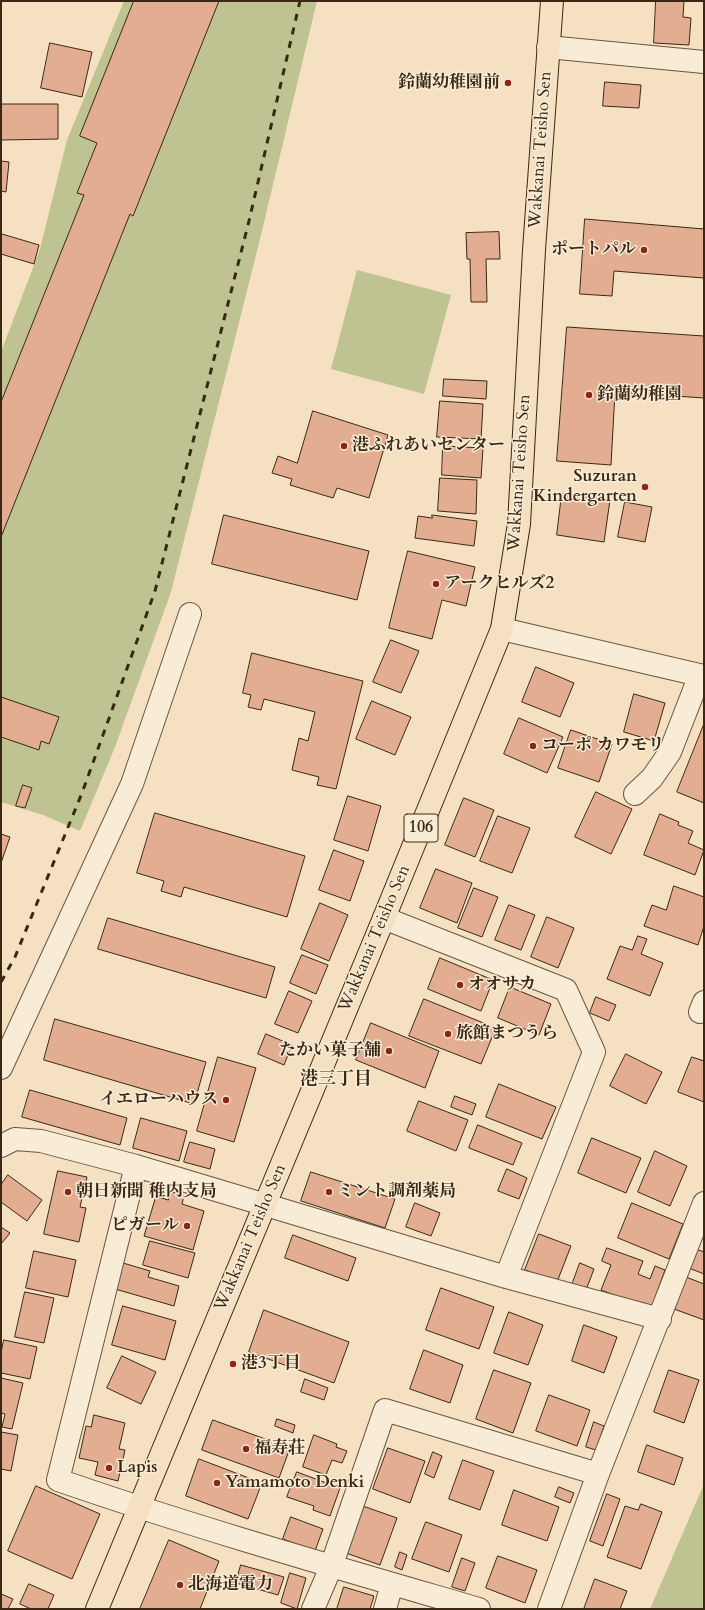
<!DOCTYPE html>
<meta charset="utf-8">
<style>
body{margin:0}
#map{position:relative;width:705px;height:1610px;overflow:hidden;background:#f5e1c2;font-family:Cardo,serif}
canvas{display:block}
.frame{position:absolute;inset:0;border:2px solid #3a2815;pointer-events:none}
</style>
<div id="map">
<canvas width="705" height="1610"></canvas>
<div class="frame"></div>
</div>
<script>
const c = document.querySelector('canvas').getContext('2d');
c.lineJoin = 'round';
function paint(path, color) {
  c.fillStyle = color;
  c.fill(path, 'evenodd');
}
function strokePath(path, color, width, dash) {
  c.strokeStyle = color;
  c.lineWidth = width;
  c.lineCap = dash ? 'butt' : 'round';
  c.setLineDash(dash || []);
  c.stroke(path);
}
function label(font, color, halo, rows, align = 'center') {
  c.font = font + ' Cardo,"Noto Serif JP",serif';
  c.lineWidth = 3;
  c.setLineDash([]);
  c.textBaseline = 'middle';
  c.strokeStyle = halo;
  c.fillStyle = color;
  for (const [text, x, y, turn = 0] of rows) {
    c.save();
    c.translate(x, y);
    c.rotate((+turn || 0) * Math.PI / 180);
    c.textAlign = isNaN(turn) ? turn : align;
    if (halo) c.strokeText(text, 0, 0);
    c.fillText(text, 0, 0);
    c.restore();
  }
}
paint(new Path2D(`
 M124 1H317L259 243 171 592 115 747 80 831 43 815 1 802V352L40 249 67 140Z
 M357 270 451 295 424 394 331 369Z
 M704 1484V1609H650Z`), '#bfc291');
const building = new Path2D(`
 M134 1H219L133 216 130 214 1 537V402L84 195 77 193 97 143 80 136Z
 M656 1H684L683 17 691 18 689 45 654 43Z
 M50 43 92 52 82 97 41 88Z
 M605 82 641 85 639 108 603 106Z
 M1 104H58V139L1 140Z
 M1 161 9 162 6 192 1 191Z
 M585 219 704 229V278L614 271 612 296 580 294Z
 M499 232 500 259H486L487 302H471L470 259H467L466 233Z
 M2 234 39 245 34 264 1 254Z
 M567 327 704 336V398L615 392 611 465 557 461Z
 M444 379 487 381 486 399 443 396Z
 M440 401 483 404 481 439 437 437Z
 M313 411 388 435 369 498 337 488 333 498 290 485 292 479 272 473 278 456 297 463Z
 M443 446 483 448 481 478 442 475Z
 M440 478 477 480 476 514 438 511Z
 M562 494 610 500 604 542 557 535Z
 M625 502 652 507 645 542 618 537Z
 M224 515 369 551 357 600 212 564Z
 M432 515 477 521 474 546 415 538 418 516 432 518Z
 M408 551 475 567 466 606 442 600 432 639 389 628Z
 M391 640 419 651 401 693 373 682Z
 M252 653 363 681 336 789 317 785 319 777 292 770 299 738 308 741 315 712 264 699 261 710 248 707 251 695 243 693Z
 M536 667 574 683 560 717 522 702Z
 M634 694 665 703 654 741 624 732Z
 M1 697 59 717 49 744 41 741 39 750 1 737Z
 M372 701 411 717 395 755 356 739Z
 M519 718 563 737 547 773 504 754Z
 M704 724V803L677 792Z
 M571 730 612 744 599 782 558 768Z
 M23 785 32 788 25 808 16 806Z
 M596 792 632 809 611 854 575 837Z
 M348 796 381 806 368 851 334 840Z
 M464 798 494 810 475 857 445 845Z
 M155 813 305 856 287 917 184 887 181 897 161 891 164 881 137 873Z
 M660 814 679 822 678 825 693 831 688 843 704 850 695 875 644 855Z
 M498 816 530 828 512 873 480 861Z
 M1 834 10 837 1 863Z
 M334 850 364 861 350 901 319 890Z
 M436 869 472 883 457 923 420 908Z
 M674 886 704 897V926L698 945 644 926 652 905 666 910Z
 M474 888 498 897 482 937 458 928Z
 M320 903 348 915 329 961 301 949Z
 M509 905 535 915 521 950 495 940Z
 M547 917 574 928 558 968 531 957Z
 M108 918 275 967 266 998 98 949Z
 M638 936 647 939 641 954 663 963 650 996 607 979 620 946 632 950Z
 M302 955 328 965 316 994 290 983Z
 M440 958 493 980 481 1011 428 989Z
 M510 987 551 1004 539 1035 498 1018Z
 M289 991 312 1001 298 1033 275 1024Z
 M596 997 616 1005 609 1021 590 1013Z
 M424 999 496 1028 481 1064 409 1036Z
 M55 1019 206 1062 194 1104 44 1060Z
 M371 1023 439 1051 425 1088 356 1060Z
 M266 1034 292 1045 284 1065 258 1054Z
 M626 1054 662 1072 646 1104 610 1086Z
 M218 1057 256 1068 234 1142 197 1131Z
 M692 1057 704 1061V1102L678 1092Z
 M499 1084 556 1107 542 1139 486 1117Z
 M30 1090 127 1118 120 1145 22 1117Z
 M455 1096 476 1104 472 1115 451 1107Z
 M419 1101 468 1120 456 1151 407 1131Z
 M141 1118 187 1131 179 1161 133 1148Z
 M478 1125 522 1143 513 1165 469 1148Z
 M592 1138 641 1158 626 1193 578 1173Z
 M190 1142 215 1149 210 1169 184 1162Z
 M655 1151 687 1166 670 1206 638 1192Z
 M507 1169 527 1178 519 1199 498 1191Z
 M58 1171 87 1177 80 1207 86 1208 79 1242 44 1234Z
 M311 1172 395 1199 385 1228 301 1201Z
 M8 1175 42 1200 27 1221 1 1202V1185Z
 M170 1191 184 1196 182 1204 204 1211 193 1250 144 1236 156 1196 168 1200Z
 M415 1203 440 1213 431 1236 406 1227Z
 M632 1203 683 1224 669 1259 618 1238Z
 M1 1227 10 1233 1 1244Z
 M539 1234 571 1246 557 1282 525 1270Z
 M293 1235 356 1258 348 1281 285 1258Z
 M150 1241 195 1253 188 1278 143 1265Z
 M607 1248 643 1261 638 1274 650 1279 655 1266 665 1270 651 1309 601 1290 611 1265 602 1261Z
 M696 1249 704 1252V1274L689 1268Z
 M34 1251 76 1260 68 1297 26 1288Z
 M123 1263 150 1271 148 1277 179 1286 174 1306 115 1289Z
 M580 1263 594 1269 586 1290 572 1285Z
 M686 1277 704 1284V1320L674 1309Z
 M441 1288 494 1307 479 1349 426 1330Z
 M25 1292 54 1298 44 1343 15 1337Z
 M123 1306 176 1321 165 1360 112 1345Z
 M264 1310 349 1342 334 1383 249 1352Z
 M509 1312 543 1325 528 1365 494 1353Z
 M584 1325 617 1337 604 1373 572 1361Z
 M4 1340 37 1347 30 1379 1 1373V1353Z
 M424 1350 463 1365 450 1403 410 1389Z
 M122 1356 156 1372 141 1404 107 1388Z
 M494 1370 531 1383 513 1433 476 1419Z
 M669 1370 699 1380 684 1423 654 1412Z
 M1 1378 23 1383 12 1429 2 1427 5 1414 1 1413Z
 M305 1379 328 1388 324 1400 301 1392Z
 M549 1395 590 1410 577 1446 536 1431Z
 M94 1415 125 1423 119 1449 125 1450 118 1481 95 1475 98 1462 79 1458 86 1426 91 1427Z
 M277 1419 295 1425 293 1433 275 1426Z
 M213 1420 290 1448 279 1478 202 1450Z
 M594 1422 604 1426 596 1450 586 1447Z
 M1 1432 18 1435 11 1471 1 1469Z
 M314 1435 337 1444 336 1447 347 1451 342 1463 332 1460 326 1475 303 1467Z
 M647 1445 683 1458 674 1485 638 1472Z
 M388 1448 425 1461 410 1503 373 1489Z
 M433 1452 442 1456 434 1478 425 1474Z
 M199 1459 262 1483 248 1519 186 1496Z
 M463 1460 494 1471 480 1510 449 1499Z
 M297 1472 340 1488 330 1516 313 1510 314 1506 287 1497Z
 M36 1486 100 1514 72 1579 8 1551Z
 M559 1487 574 1493 570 1503 555 1497Z
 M514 1490 559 1507 547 1541 502 1525Z
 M607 1494 620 1499 603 1546 590 1541Z
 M641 1504 662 1512 641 1569 607 1557 625 1506 638 1510Z
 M360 1505 397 1518 380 1565 343 1552Z
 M291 1517 323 1529 315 1551 283 1539Z
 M426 1522 462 1535 449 1572 412 1559Z
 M169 1540 219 1561 200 1609H140Z
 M400 1552 407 1555 402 1570 395 1567Z
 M498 1556 537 1570 525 1603 486 1588Z
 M462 1558 475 1563 465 1591 452 1587Z
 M241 1565 284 1577 278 1595 236 1583Z
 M290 1573 306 1578 297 1609 281 1603Z
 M595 1579 627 1591 620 1609H584Z
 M29 1584 54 1595 48 1609H31L20 1604Z
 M344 1587 374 1596 370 1609H337Z
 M1 1594 13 1599 8 1609H1Z`);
paint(building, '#e3ad91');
strokePath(building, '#3a2815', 1);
const minor = new Path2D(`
 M548 47 704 62
 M502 629 704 676
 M635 794 652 778 670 752 700 675
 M384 918 566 990 594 1052 506 1277
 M700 1012 704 1002
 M1 1068 132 784 190 614
 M1 1146 15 1139 41 1141 136 1166 506 1277 660 1319
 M136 1166 58 1480C197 1528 338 1568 479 1609
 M313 1609 331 1567 385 1410 598 1474
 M385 1609 392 1584
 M549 1609 598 1474 704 1203`);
const major = new Path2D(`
 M97 1609 384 918 502 629 519 524 534 250 552 1`);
strokePath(minor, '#695640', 24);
strokePath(major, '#3a2815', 24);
strokePath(minor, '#f8ecd7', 22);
strokePath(major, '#f5e1c2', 22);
strokePath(new Path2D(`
 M1 982 15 957 82 793 155 591 249 221 300 1`), '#3a2815', 3, [7, 7]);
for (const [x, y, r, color] of [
 [508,83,4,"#8f2418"],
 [644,250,4,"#8f2418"],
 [589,395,4,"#8f2418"],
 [344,446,4,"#8f2418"],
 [645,487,4,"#8f2418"],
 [436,584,4,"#8f2418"],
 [533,746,4,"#8f2418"],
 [460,985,4,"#8f2418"],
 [448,1034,4,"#8f2418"],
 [389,1051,4,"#8f2418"],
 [226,1100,4,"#8f2418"],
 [68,1192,4,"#8f2418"],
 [329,1192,4,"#8f2418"],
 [187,1226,4,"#8f2418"],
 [233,1364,4,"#8f2418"],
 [246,1449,4,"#8f2418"],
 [109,1468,4,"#8f2418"],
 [217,1483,4,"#8f2418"],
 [180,1585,4,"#8f2418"]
]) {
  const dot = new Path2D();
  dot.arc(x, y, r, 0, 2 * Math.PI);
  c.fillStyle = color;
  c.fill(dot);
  strokePath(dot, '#f8ecd7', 1.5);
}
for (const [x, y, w] of [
 [421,828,34]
]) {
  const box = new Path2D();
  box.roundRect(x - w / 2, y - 14, w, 28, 3);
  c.fillStyle = '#f8ecd7';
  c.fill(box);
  strokePath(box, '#3a2815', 1);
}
label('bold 16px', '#3a2815', null, [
 ["106",421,828]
]);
label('bold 17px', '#3a2815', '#f8ecd7', [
 ["鈴蘭幼稚園前",500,83,"right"],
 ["ポートパル",636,250,"right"],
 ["鈴蘭幼稚園",597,395],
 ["港ふれあいセンター",352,446],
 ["Suzuran",637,477,"right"],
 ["Kindergarten",637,497,"right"],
 ["アークヒルズ2",444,584],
 ["コーポ カワモリ",541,746],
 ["オオサカ",468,985],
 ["旅館まつうら",456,1034],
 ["たかい菓子舗",381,1051,"right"],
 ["イエローハウス",218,1100,"right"],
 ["朝日新聞 稚内支局",76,1192],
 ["ミント調剤薬局",337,1192],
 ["ピガール",179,1226,"right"],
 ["港3丁目",241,1364],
 ["福寿荘",254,1449],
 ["Lapis",117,1468],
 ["Yamamoto Denki",225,1483],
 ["北海道電力",188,1585]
], 'left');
label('17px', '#3a2815', '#f8ecd7', [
 ["Wakkanai Teisho Sen",541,150,-86],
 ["Wakkanai Teisho Sen",520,473,-86],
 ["Wakkanai Teisho Sen",375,939,-67],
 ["Wakkanai Teisho Sen",251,1238,-67]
]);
label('bold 18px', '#3a2815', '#f8ecd7', [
 ["港三丁目",336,1080]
]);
</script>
